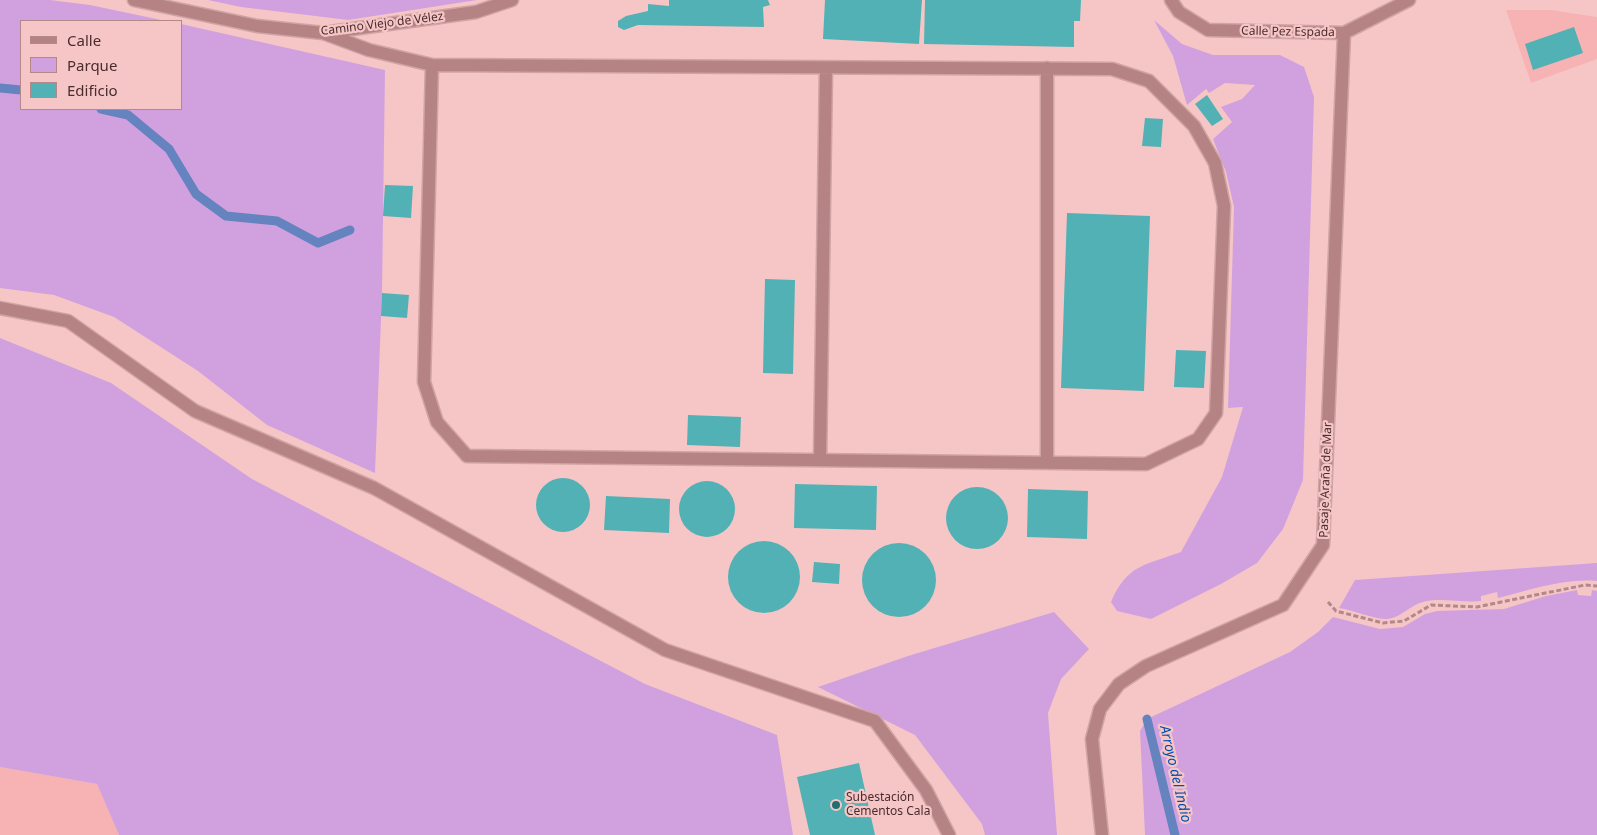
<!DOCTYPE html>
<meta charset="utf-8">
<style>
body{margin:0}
#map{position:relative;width:1597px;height:835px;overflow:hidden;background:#f6c6c6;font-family:"Noto Sans",sans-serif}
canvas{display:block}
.legend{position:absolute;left:20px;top:20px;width:162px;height:90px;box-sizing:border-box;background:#f6c6c6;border:1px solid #b28889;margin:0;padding:6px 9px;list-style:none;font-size:15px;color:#4b2c2d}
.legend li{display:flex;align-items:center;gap:10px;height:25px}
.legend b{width:25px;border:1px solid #b28889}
</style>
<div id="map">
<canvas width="1597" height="835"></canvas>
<ul class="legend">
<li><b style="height:6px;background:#b68384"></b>Calle</li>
<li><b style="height:14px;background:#d1a1df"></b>Parque</li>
<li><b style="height:14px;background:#52b1b4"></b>Edificio</li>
</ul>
</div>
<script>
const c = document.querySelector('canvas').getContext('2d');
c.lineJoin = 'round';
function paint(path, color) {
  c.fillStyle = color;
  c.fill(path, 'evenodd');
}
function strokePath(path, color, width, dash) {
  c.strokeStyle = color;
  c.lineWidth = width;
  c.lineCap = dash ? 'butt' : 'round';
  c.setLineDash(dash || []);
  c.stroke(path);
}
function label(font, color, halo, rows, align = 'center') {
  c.font = font + ' "Noto Sans",sans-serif';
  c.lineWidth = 4.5;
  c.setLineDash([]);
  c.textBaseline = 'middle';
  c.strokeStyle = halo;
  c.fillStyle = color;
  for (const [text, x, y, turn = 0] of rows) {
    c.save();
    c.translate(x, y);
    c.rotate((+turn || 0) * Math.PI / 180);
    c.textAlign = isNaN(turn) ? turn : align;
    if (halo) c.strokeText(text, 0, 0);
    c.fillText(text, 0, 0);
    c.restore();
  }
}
paint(new Path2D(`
 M1506 10H1551L1597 17V59L1531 83Z
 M0 767 97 784 119 835H0Z`), '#f7b3b4');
paint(new Path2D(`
 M0 0H50L90 5 166 21H21V109H181V24L385 70 382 293 375 473 267 425 198 371 114 317 54 295 0 288Z
 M208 0H477L348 20 241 7Z
 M1154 20 1182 44 1213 55H1280L1304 67 1314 97 1303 480 1283 529 1257 563 1221 584 1151 619 1117 611 1111 602C1127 564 1146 565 1181 552L1222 477 1243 407 1228 408 1234 207 1226 172 1213 139 1232 122 1221 107 1242 99 1255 85 1225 83 1209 93 1206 89 1187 105 1173 56Z
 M0 338 111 383 252 479 645 684 777 735 793 835H119L97 784 0 767Z
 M1597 563V581C1564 578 1530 590 1498 598L1497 592 1481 596V601C1463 603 1438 597 1423 602 1410 605 1402 617 1388 619 1375 620 1353 610 1339 608L1355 580Z
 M1577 590 1578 595 1591 596 1592 590 1597 591V835H1145L1140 731 1147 719 1290 652 1318 632 1333 617 1380 629 1403 627 1425 614 1437 611 1504 609 1546 596Z
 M1054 612 1089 649 1061 679 1048 713 1057 835H985L982 824 915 735 818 687 908 656Z`), '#d1a1df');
strokePath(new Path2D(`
 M0 88 21 90
 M101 109 128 115 169 149 196 194 226 216 277 221 318 243 350 230
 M1147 719 1175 835`), '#6483bf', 9);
paint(new Path2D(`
 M669 0H768L770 5 763 7 764 27 638 25 624 30 618 27V21L626 16 648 11V4L669 6Z
 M825 0H922L919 44 823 39Z
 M925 0H1081L1080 21H1074V47L924 44Z
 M1574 27 1583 53 1533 70 1525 44Z
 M1207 95 1223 119 1212 126 1195 104Z
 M1145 118 1163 119 1161 147 1142 146Z
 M385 185 413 186 411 218 383 216Z
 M1067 213 1150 216 1144 391 1061 388Z
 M765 279 795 280 793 374 763 373Z
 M382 293 409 295 407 318 381 316Z
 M1176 350 1206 351 1204 388 1174 387Z
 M688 415 741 417 740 447 687 445Z
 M536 505a27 27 0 1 1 54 0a27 27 0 1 1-54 0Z
 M679 509a28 28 0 1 1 56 0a28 28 0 1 1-56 0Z
 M795 484 877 486 876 530 794 528Z
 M946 518a31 31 0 1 1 62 0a31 31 0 1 1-62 0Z
 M1028 489 1088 491 1087 539 1027 537Z
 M606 496 670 499 669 533 604 530Z
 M728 577a36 36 0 1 1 72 0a36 36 0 1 1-72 0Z
 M862 580a37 37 0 1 1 74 0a37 37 0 1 1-74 0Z
 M814 562 840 564 839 584 812 582Z
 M859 763 875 835H810L797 777Z`), '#52b1b4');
const minor = new Path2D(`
 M134 0 257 26 323 33 476 12 512 0
 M1171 0 1179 12 1208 30 1344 33 1409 0
 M323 33 369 50 432 65 1112 69 1149 81 1194 126 1215 163 1224 206 1216 413 1198 439 1146 464 467 456 437 422 424 382 432 65
 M0 308 68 321 195 411 374 488 665 650 875 721 926 790 949 835
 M820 460 826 68
 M1047 463V68
 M1102 835 1092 739 1100 709 1119 684 1146 666 1283 605 1323 545 1344 33`);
strokePath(minor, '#d0a4a4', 15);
strokePath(new Path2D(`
 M1328 602 1336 611 1383 623 1404 621 1431 605 1477 607 1585 585 1597 586`), '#b28889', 3, [5, 2.5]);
strokePath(minor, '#b68384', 12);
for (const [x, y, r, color] of [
 [836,805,5,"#236e71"]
]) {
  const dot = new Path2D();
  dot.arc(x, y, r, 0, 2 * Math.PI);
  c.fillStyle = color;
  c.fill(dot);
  strokePath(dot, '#f6c6c6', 2);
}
label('12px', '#4b2c2d', '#f6c6c6', [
 ["Camino Viejo de Vélez",382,24,-7],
 ["Calle Pez Espada",1288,32,1],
 ["Pasaje Araña de Mar",1326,480,-88]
]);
label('12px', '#4b2c2d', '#f6c6c6', [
 ["Subestación",846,798],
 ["Cementos Cala",846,812]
], 'left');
label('italic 14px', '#004eaf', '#f6c6c6', [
 ["Arroyo del Indio",1175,774,77]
]);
</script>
